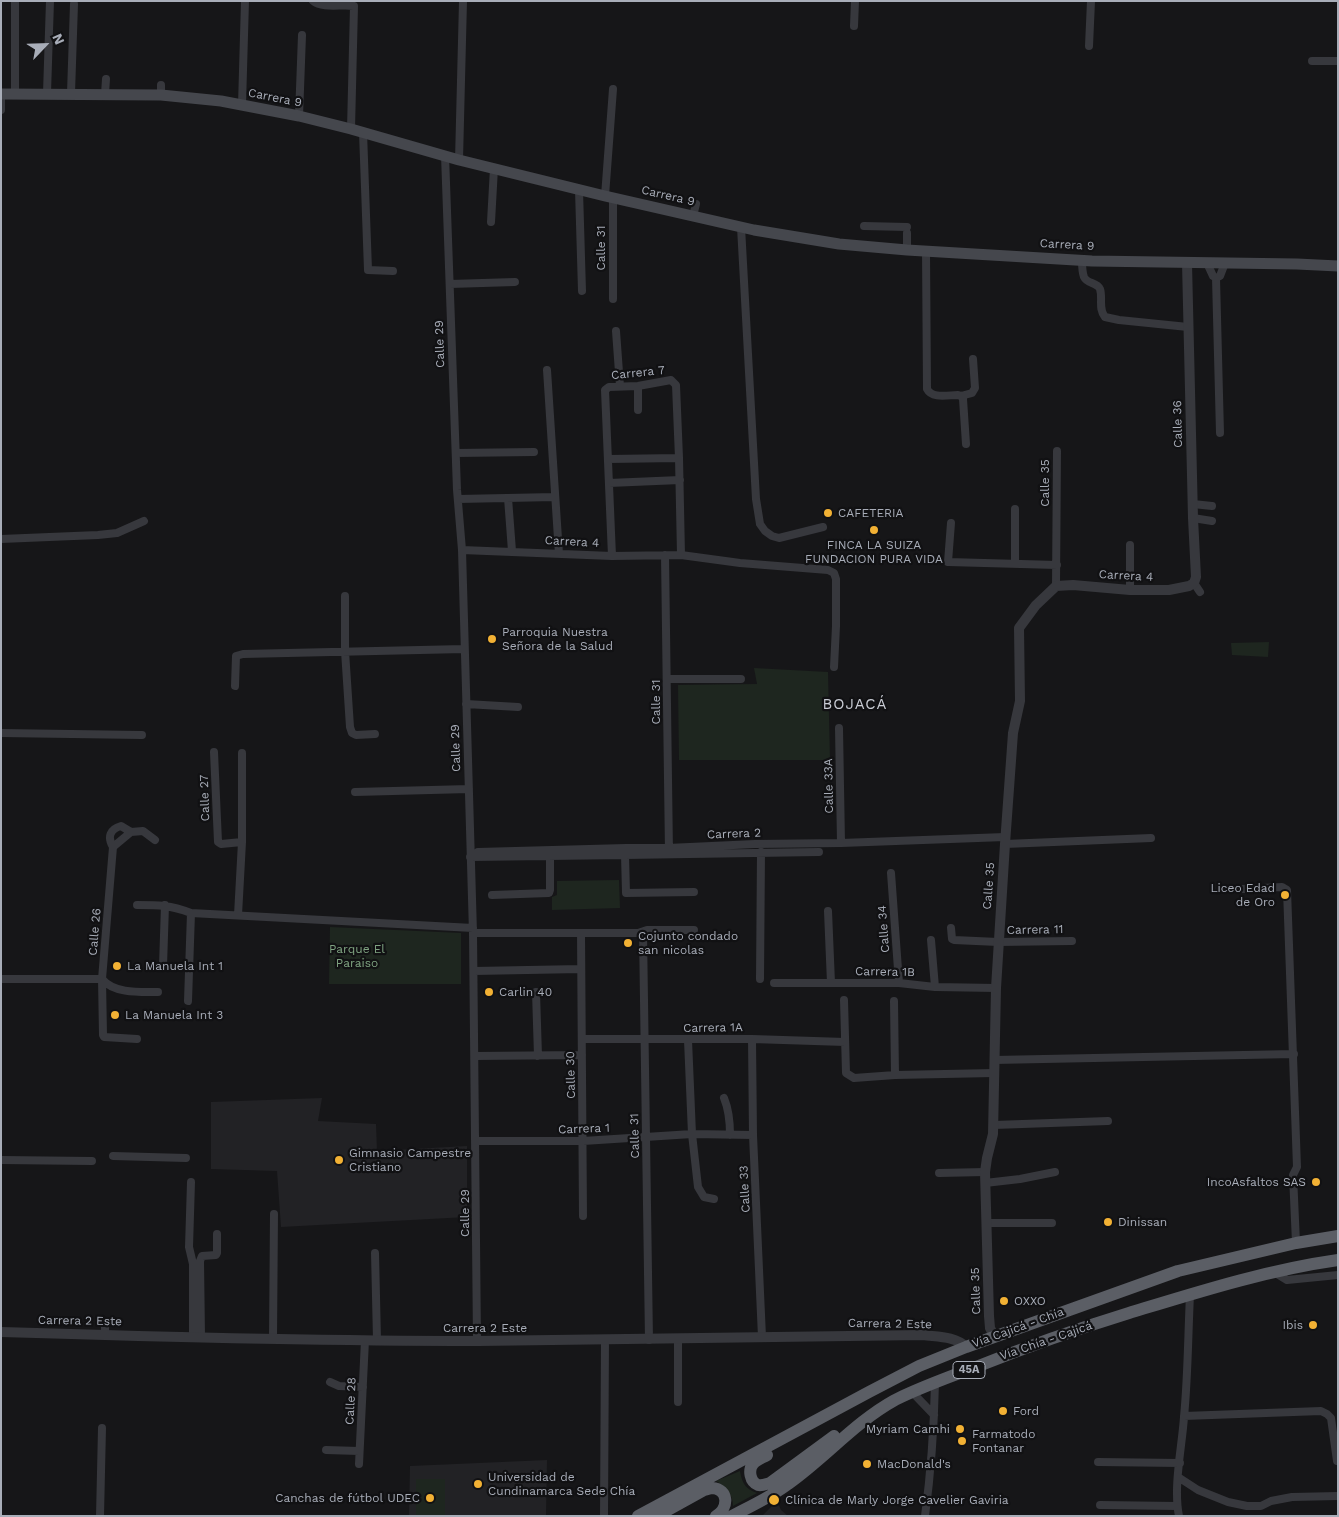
<!DOCTYPE html>
<meta charset="utf-8">
<style>
body{margin:0}
#map{position:relative;width:1339px;height:1517px;overflow:hidden;background:#161618;font-family:"Work Sans",sans-serif}
canvas{display:block}
.frame{position:absolute;inset:0;border:2px solid #a8adb8;pointer-events:none}
.north{position:absolute;left:20px;top:20px;width:50px;height:50px;-webkit-text-stroke:4px #111113;paint-order:stroke;rotate:66deg;font-size:14px;font-weight:700;line-height:20px;text-align:center;color:#a8adb8}
.north::after{content:'';display:block;margin:auto;width:18px;height:22px;background:#a8adb8;clip-path:polygon(50% 0,100% 100%,50% 72%,0 100%)}
</style>
<div id="map">
<canvas width="1339" height="1517"></canvas>
<div class="frame"></div>
<div class="north">N</div>
</div>
<script>
const c = document.querySelector('canvas').getContext('2d');
c.lineJoin = 'round';
function paint(path, color) {
  c.fillStyle = color;
  c.fill(path, 'evenodd');
}
function strokePath(path, color, width, dash) {
  c.strokeStyle = color;
  c.lineWidth = width;
  c.lineCap = dash ? 'butt' : 'round';
  c.setLineDash(dash || []);
  c.stroke(path);
}
function label(font, color, halo, rows, align = 'center') {
  c.font = font + ' "Work Sans",sans-serif';
  c.lineWidth = 4.5;
  c.setLineDash([]);
  c.textBaseline = 'middle';
  c.strokeStyle = halo;
  c.fillStyle = color;
  for (const [text, x, y, turn = 0] of rows) {
    c.save();
    c.translate(x, y);
    c.rotate((+turn || 0) * Math.PI / 180);
    c.textAlign = isNaN(turn) ? turn : align;
    if (halo) c.strokeText(text, 0, 0);
    c.fillText(text, 0, 0);
    c.restore();
  }
}
paint(new Path2D(`
 M322 1098 318 1121 376 1124 377 1151 467 1146V1217L281 1227 277 1171 211 1169V1102Z
 M547 1460 546 1516H409L410 1466Z
 M774 1494 781 1510 788 1516H762L771 1507Z`), '#222225');
paint(new Path2D(`
 M1269 642 1268 657 1232 655 1231 643Z
 M754 668 828 672 830 760H679L678 685 757 684Z
 M619 880 620 908 552 910V897L557 895V881Z
 M330 927 461 933V984H329Z
 M740 1471C742 1484 746 1489 757 1493L733 1506C733 1494 726 1487 716 1481Z
 M416 1479H445V1516H416Z`), '#1e261f');
strokePath(new Path2D(`
 M313 1C323 9 342 4 354 6L351 129
 M854 26 855 1
 M1089 46 1091 1
 M1312 61H1338
 M15 93V1
 M47 93 50 1
 M71 93 74 4
 M105 94 106 79
 M161 95V85
 M242 105 245 1
 M1 110V94
 M299 116 302 35
 M363 132 368 270 393 271
 M445 155 457 490 462 550 473 933 477 1341
 M459 160 463 1
 M579 190 582 291
 M605 196 613 89
 M613 197V299
 M693 216 696 204
 M491 222 494 168
 M864 226 907 227
 M741 227 756 499 760 524 765 531 772 536 779 538 823 527
 M907 250V233
 M926 251 927 389C932 399 948 395 958 395L961 396 972 393 975 388 973 359
 M1082 260C1082 265 1082 272 1084 277 1087 284 1097 282 1100 289 1103 298 1098 309 1105 317L1119 320 1188 327
 M1207 263 1213 276 1216 278 1220 433
 M1216 278 1220 276 1225 263
 M450 284 515 282
 M616 331 620 386
 M547 370 559 554
 M638 386V410
 M961 396 963 399 966 444
 M456 453 534 452
 M608 459 679 458
 M609 483 680 480
 M508 498 512 551
 M458 499 555 497
 M1193 504 1212 506
 M1193 518 1212 521
 M951 523 948 562 1057 565
 M1 539 98 535 117 533 144 521
 M462 550 612 556 681 555 740 563 828 570 834 573 836 579V626L834 667
 M665 555 669 853
 M612 556 605 390 609 387 638 386 671 380 676 385 679 458 681 555
 M1015 564V509
 M1194 583 1200 592
 M1056 586 1057 451
 M1130 590V545
 M345 596V651L350 727 352 733 356 735 375 734
 M667 679H741
 M235 686 236 656 243 654 464 649
 M466 704 518 707
 M839 728 841 843
 M1 733 142 735
 M214 752 218 842 221 844 242 842
 M355 792 469 789
 M1005 844 1151 838
 M113 847C107 837 110 829 121 826L131 832
 M478 852 626 848
 M470 857 625 855 626 848H668L755 844 841 843 1005 837
 M891 873 899 983
 M1243 889 1282 887 1287 890 1297 1167 1293 1175 1296 1243
 M694 892 626 893 625 855 819 852
 M492 895 549 893 550 890V856
 M137 905C159 905 170 905 191 913L473 928
 M828 911 831 983
 M238 915 242 842V753
 M951 928 952 939 954 940 998 942 1072 941
 M643 932 649 1340
 M473 933H638L647 930H694
 M581 933 583 1216
 M931 940 935 987
 M163 966 165 905
 M474 971 581 969
 M1 979H102C114 994 141 992 158 992
 M760 979 761 852
 M774 983H899L935 987 996 988
 M536 992 538 1056
 M844 1000 846 1073 854 1078 895 1075 994 1073
 M188 1001 191 913
 M894 1001 895 1075
 M137 1039 104 1037 103 1035 102 979 113 847 131 832 143 831 155 840
 M582 1039H752L845 1042
 M752 1039 753 1135 762 1337
 M688 1040 692 1134 698 1187 704 1197 714 1199
 M475 1056 582 1055
 M994 1060 1294 1054
 M724 1098C729 1110 730 1121 730 1135
 M994 1125 1108 1121
 M476 1141H583L692 1134 753 1135
 M113 1156 186 1158
 M1 1160 92 1161
 M939 1173 985 1172
 M191 1182 189 1247 193 1264V1336
 M985 1183 1020 1179 1055 1172
 M986 1223H1052
 M375 1253 377 1340
 M1274 1272 1287 1280 1338 1275
 M105 1335V1325
 M201 1336 200 1261 202 1256 216 1255 217 1253V1234
 M273 1338 274 1214
 M678 1339V1402
 M330 1382 339 1386 363 1387
 M912 1392 934 1415
 M1184 1416 1321 1411 1327 1414 1331 1418 1337 1461
 M326 1450 359 1451
 M1098 1462 1180 1463
 M359 1464 365 1340
 M1178 1477 1198 1490 1228 1502 1247 1506H1261L1271 1501 1292 1497 1338 1496
 M1100 1505 1177 1506
 M100 1516 102 1428
 M604 1516 605 1339
 M925 1516C931 1472 934 1427 935 1383
 M1179 1516C1173 1487 1182 1447 1184 1417 1188 1376 1188 1335 1190 1295`), '#37383d', 8);
strokePath(new Path2D(`
 M1 1332C160 1337 319 1341 478 1341 626 1340 774 1337 923 1335 937 1337 955 1336 966 1347
 M994 1336 990 1328 989 1316 985 1172 987 1158 993 1134 996 988 1005 844 1013 733 1020 701 1019 628 1036 605 1056 586 1073 585 1130 590H1169L1189 586 1194 583 1196 577 1193 518 1187 263`), '#37383d', 10);
strokePath(new Path2D(`
 M1 94 161 95 221 101 299 116 351 129 459 160 605 196 754 230 839 244 907 250 1092 261 1297 264 1338 266`), '#45474d', 11);
strokePath(new Path2D(`
 M767 1455C762 1458 756 1460 753 1464 748 1470 750 1482 758 1485 762 1486 766 1484 770 1483L834 1436
 M638 1516 869 1392 919 1366 966 1347 1178 1271 1296 1243 1338 1236
 M657 1516 704 1490C707 1490 709 1488 712 1488 729 1489 729 1508 716 1516
 M732 1516C751 1506 771 1497 788 1484 825 1458 855 1422 895 1400 921 1387 949 1377 976 1367 1026 1347 1077 1329 1129 1313 1198 1292 1267 1270 1338 1260`), '#5b5e65', 12);
for (const [x, y, r, color] of [
 [828,513,5,"#f2b134"],
 [874,530,5,"#f2b134"],
 [492,639,5,"#f2b134"],
 [1285,895,5,"#f2b134"],
 [628,943,5,"#f2b134"],
 [117,966,5,"#f2b134"],
 [489,992,5,"#f2b134"],
 [115,1015,5,"#f2b134"],
 [339,1160,5,"#f2b134"],
 [1316,1182,5,"#f2b134"],
 [1108,1222,5,"#f2b134"],
 [1004,1301,5,"#f2b134"],
 [1313,1325,5,"#f2b134"],
 [1003,1411,5,"#f2b134"],
 [960,1429,5,"#f2b134"],
 [962,1441,5,"#f2b134"],
 [867,1464,5,"#f2b134"],
 [478,1484,5,"#f2b134"],
 [430,1498,5,"#f2b134"],
 [774,1500,6,"#f2b134"]
]) {
  const dot = new Path2D();
  dot.arc(x, y, r, 0, 2 * Math.PI);
  c.fillStyle = color;
  c.fill(dot);
  strokePath(dot, '#111113', 2);
}
for (const [x, y, w] of [
 [969,1370,32]
]) {
  const box = new Path2D();
  box.roundRect(x - w / 2, y - 8.5, w, 17, 4);
  c.fillStyle = '#111113';
  c.fill(box);
  strokePath(box, '#a8adb8', 1);
}
label('bold 11px', '#a8adb8', null, [
 ["45A",969,1370]
]);
label('12px', '#a8adb8', '#111113', [
 ["Carrera 9",275,98,11],
 ["Carrera 9",668,196,13],
 ["Carrera 9",1067,245,3],
 ["Calle 31",601,248,-90],
 ["Calle 29",440,344,-92],
 ["Carrera 7",638,373,-6],
 ["Calle 36",1178,424,-91],
 ["Calle 35",1045,483,-90],
 ["Carrera 4",572,542,3],
 ["Carrera 4",1126,576,3],
 ["Calle 31",656,702,-90],
 ["Calle 29",456,748,-92],
 ["Calle 33A",829,786,-91],
 ["Calle 27",205,798,-92],
 ["Carrera 2",734,834,-2],
 ["Calle 35",989,886,-86],
 ["Calle 34",884,929,-94],
 ["Carrera 11",1035,930,-1],
 ["Calle 26",95,932,-85],
 ["Carrera 1B",885,972,1],
 ["Carrera 1A",713,1028,-1],
 ["Calle 30",571,1075,-91],
 ["Carrera 1",584,1129,-2],
 ["Calle 31",635,1136,-91],
 ["Calle 33",745,1189,-93],
 ["Calle 29",465,1213,-90],
 ["Calle 35",976,1291,-92],
 ["Carrera 2 Este",80,1321,1],
 ["Carrera 2 Este",890,1324,1],
 ["Carrera 2 Este",485,1328],
 ["Vía Cajicá - Chía",1018,1328,-20],
 ["Vía Chía - Cajicá",1046,1341,-19],
 ["Calle 28",351,1401,-87]
]);
label('12px', '#a8adb8', '#111113', [
 ["CAFETERIA",838,513],
 ["FINCA LA SUIZA",874,545,"center"],
 ["FUNDACION PURA VIDA",874,559,"center"],
 ["Parroquia Nuestra",502,632],
 ["Señora de la Salud",502,646],
 ["Liceo Edad",1275,888,"right"],
 ["de Oro",1275,902,"right"],
 ["Cojunto condado",638,936],
 ["san nicolas",638,950],
 ["La Manuela Int 1",127,966],
 ["Carlin 40",499,992],
 ["La Manuela Int 3",125,1015],
 ["Gimnasio Campestre",349,1153],
 ["Cristiano",349,1167],
 ["IncoAsfaltos SAS",1306,1182,"right"],
 ["Dinissan",1118,1222],
 ["OXXO",1014,1301],
 ["Ibis",1303,1325,"right"],
 ["Ford",1013,1411],
 ["Myriam Camhi",950,1429,"right"],
 ["Farmatodo",972,1434],
 ["Fontanar",972,1448],
 ["MacDonald's",877,1464],
 ["Universidad de",488,1477],
 ["Cundinamarca Sede Chía",488,1491],
 ["Canchas de fútbol UDEC",420,1498,"right"],
 ["Clínica de Marly Jorge Cavelier Gaviria",785,1500]
], 'left');
label('12px', '#7fa381', '#111113', [
 ["Parque El",357,949],
 ["Paraiso",357,963]
]);
c.letterSpacing = '1px';
label('15px', '#c9ccd4', '#111113', [
 ["BOJACÁ",855,705]
]);
c.letterSpacing = '0px';
</script>
